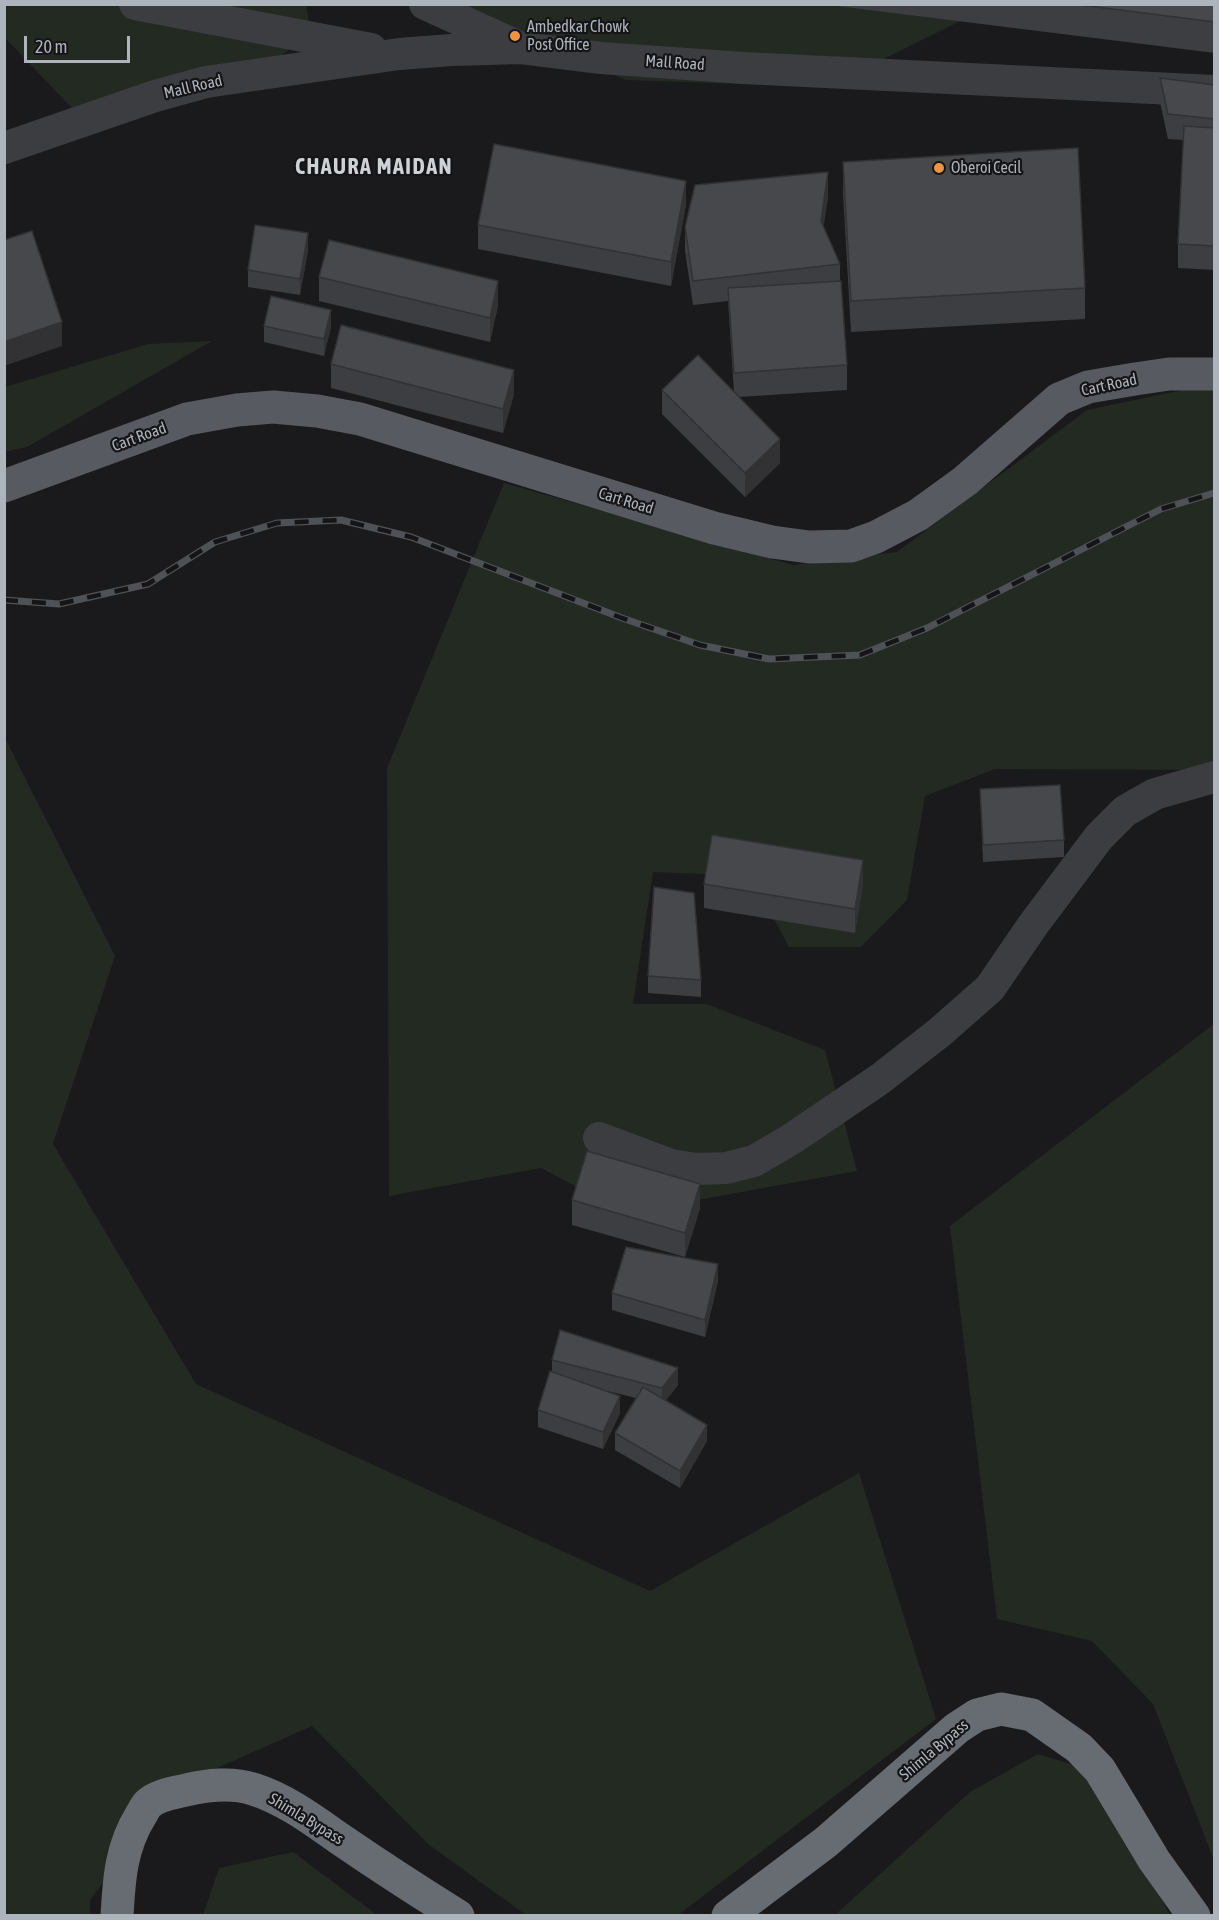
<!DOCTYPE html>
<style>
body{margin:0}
#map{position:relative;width:1219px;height:1920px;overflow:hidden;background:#1a1a1c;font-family:"Asap Condensed",sans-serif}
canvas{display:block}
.frame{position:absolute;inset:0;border:6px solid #adb4bb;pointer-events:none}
.scale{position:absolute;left:24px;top:36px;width:106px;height:27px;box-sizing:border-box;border:3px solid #adb4bb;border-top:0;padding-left:8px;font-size:18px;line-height:21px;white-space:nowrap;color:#adb4bb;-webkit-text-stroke:4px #151517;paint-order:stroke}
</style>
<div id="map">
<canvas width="1219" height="1920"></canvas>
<div class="frame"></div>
<div class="scale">20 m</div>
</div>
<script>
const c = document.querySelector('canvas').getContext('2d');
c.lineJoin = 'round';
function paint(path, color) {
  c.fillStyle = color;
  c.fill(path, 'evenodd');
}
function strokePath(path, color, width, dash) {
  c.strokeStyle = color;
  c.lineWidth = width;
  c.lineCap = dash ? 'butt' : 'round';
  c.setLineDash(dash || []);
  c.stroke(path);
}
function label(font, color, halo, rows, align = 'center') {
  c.font = font + ' "Asap Condensed",sans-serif';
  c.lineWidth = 4.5;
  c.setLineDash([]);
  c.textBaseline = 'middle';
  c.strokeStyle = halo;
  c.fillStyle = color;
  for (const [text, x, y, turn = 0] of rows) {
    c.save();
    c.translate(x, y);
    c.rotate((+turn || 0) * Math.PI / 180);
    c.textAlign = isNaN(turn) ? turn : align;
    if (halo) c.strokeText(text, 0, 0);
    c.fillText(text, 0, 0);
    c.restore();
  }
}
paint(new Path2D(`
 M5 4 306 5 311 32 243 86 92 129 5 38Z
 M462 5H993L827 87 626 80Z
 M212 341 27 447 5 452V387L148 344Z
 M1202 386 1214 388V770L995 769 925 796 907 900 861 947H789L751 876 653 872 633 1004H707L825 1050 857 1171 626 1213 541 1168 389 1196 387 768 504 483 793 565 897 552 1087 410Z
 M4 736 115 956 53 1144 196 1384 650 1591 859 1473 936 1719 678 1915H526L428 1844 312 1726 174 1787 90 1900V1915H5Z
 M1214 1024V1860L1153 1704 1092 1641 997 1619 950 1226Z
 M1038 1754 1090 1770 1140 1858 1170 1915 834 1916 970 1792Z
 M293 1852 377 1915H203L219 1868Z`), '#222a22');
strokePath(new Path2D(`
 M135 4 371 49
 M425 4 515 45
 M4 148 155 96 206 82 399 54 451 50 521 48 601 58 744 68 1214 91
 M599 1138 671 1165 696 1169 726 1168 754 1161 790 1140 880 1079 940 1032 990 988 1033 925 1099 837 1125 811 1155 794 1214 777`), '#3b3d41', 32);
strokePath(new Path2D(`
 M4 486 187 419 237 410 273 407 317 411 360 419 714 528 772 542 809 547 851 546 876 537 918 515 965 481 1059 399 1088 387 1135 379 1169 374H1214`), '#575a60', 33);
strokePath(new Path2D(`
 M117 1916C119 1879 121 1847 141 1815 143 1812 145 1807 148 1804 157 1795 174 1793 186 1790 208 1785 231 1782 253 1789 285 1799 313 1820 340 1839 378 1865 418 1891 458 1916
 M728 1916 826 1842 957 1728 977 1715 1001 1709 1032 1715 1079 1748 1100 1770 1154 1860 1194 1916`), '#676c72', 33);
const rail = new Path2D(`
 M4 600 59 604 148 584 215 542 277 523 341 520 411 537 622 618 700 645 769 659 860 655 927 628 1161 509 1214 493`);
strokePath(rail, '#4e5156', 7);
strokePath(rail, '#151517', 4.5, [14]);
paint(new Path2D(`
 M829 4H1215V53L829 5Z
 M1160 78 1215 85V270L1178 268V244L1184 140 1168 139 1160 102Z
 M843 162 1085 288V319L851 332 843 193Z
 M828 197 823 228 840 264V281L847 365V390L739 397 780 463 745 497 662 414V390L734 392 728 301 693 305 685 251V227Z
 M686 205 671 286 478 249V225Z
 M308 250 300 295 248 287V270Z
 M319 277 498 305 490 342 319 301Z
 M264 326 331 327 324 356 264 342Z
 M331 364 514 394 503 433 331 388Z
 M980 789 1064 840V857L983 862Z
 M704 884H863L855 933 704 908Z
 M648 976 701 980V997L648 993Z
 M572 1200 700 1208 685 1257 572 1225Z
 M718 1281 705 1337 612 1310V1293Z
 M552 1360 678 1385 666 1400 707 1441 680 1488 615 1450V1433L636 1398 599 1389 620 1413 603 1449 538 1427V1410L552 1371Z`), '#3d3e41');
paint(new Path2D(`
 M828 172V197L821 245V221Z
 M686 181V205L671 286V262Z
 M308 233V250L300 295V279Z
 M498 281V305L490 342V318Z
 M331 310V327L324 356V339Z
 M62 322V346L4 366V342Z
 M514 370V394L503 433V409Z
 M780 439V463L745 497V473Z
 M863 860V884L855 933V909Z
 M700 1184V1208L685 1257V1233Z
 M718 1264V1281L705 1337V1320Z
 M678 1368V1385L662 1405V1388Z
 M620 1396V1413L603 1449V1432Z
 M707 1425V1441L680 1488V1471Z`), '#323235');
const building = new Path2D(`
 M1073 4H1215V22Z
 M1160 78 1215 85V119L1168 114Z
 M1184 126 1215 128V246L1178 244Z
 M494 144 686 181 671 262 478 225Z
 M1078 148 1085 288 851 301 843 162Z
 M828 172 821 221 840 264 693 281 685 227 695 185Z
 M255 225 308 233 300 279 248 270Z
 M32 231 62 322 4 342V240Z
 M329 240 498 281 490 318 319 277Z
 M841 281 847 365 734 373 728 288Z
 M271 296 331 310 324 339 264 326Z
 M341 325 514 370 503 409 331 364Z
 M698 355 780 439 745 473 662 390Z
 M1060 785 1064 840 983 845 980 789Z
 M712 835 863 860 855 909 704 884Z
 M654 887 694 893 701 980 648 976Z
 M587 1151 700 1184 685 1233 572 1200Z
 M626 1247 718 1264 705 1320 612 1293Z
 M560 1330 678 1368 662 1388 552 1360Z
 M550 1371 620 1396 603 1432 538 1410Z
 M643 1387 707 1425 680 1471 615 1433Z`);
paint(building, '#47484c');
strokePath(building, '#323235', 1.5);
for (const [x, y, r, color] of [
 [515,36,6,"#ef943f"],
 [939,168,6,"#ef943f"]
]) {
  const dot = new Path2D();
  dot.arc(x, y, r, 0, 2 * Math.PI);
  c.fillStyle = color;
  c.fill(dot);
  strokePath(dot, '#151517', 2);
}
label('16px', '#adb4bb', '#151517', [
 ["Ambedkar Chowk",527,27],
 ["Post Office",527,45],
 ["Oberoi Cecil",951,168]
], 'left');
label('16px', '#adb4bb', '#151517', [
 ["Mall Road",675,63,4],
 ["Mall Road",193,87,-13],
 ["Cart Road",1109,385,-12],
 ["Cart Road",139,437,-20],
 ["Cart Road",626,501,17],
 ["Shimla Bypass",934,1750,-40],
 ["Shimla Bypass",306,1819,31]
]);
c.letterSpacing = '1.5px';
label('bold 22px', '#cdd2d7', '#151517', [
 ["CHAURA MAIDAN",374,167]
]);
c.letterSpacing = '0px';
</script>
